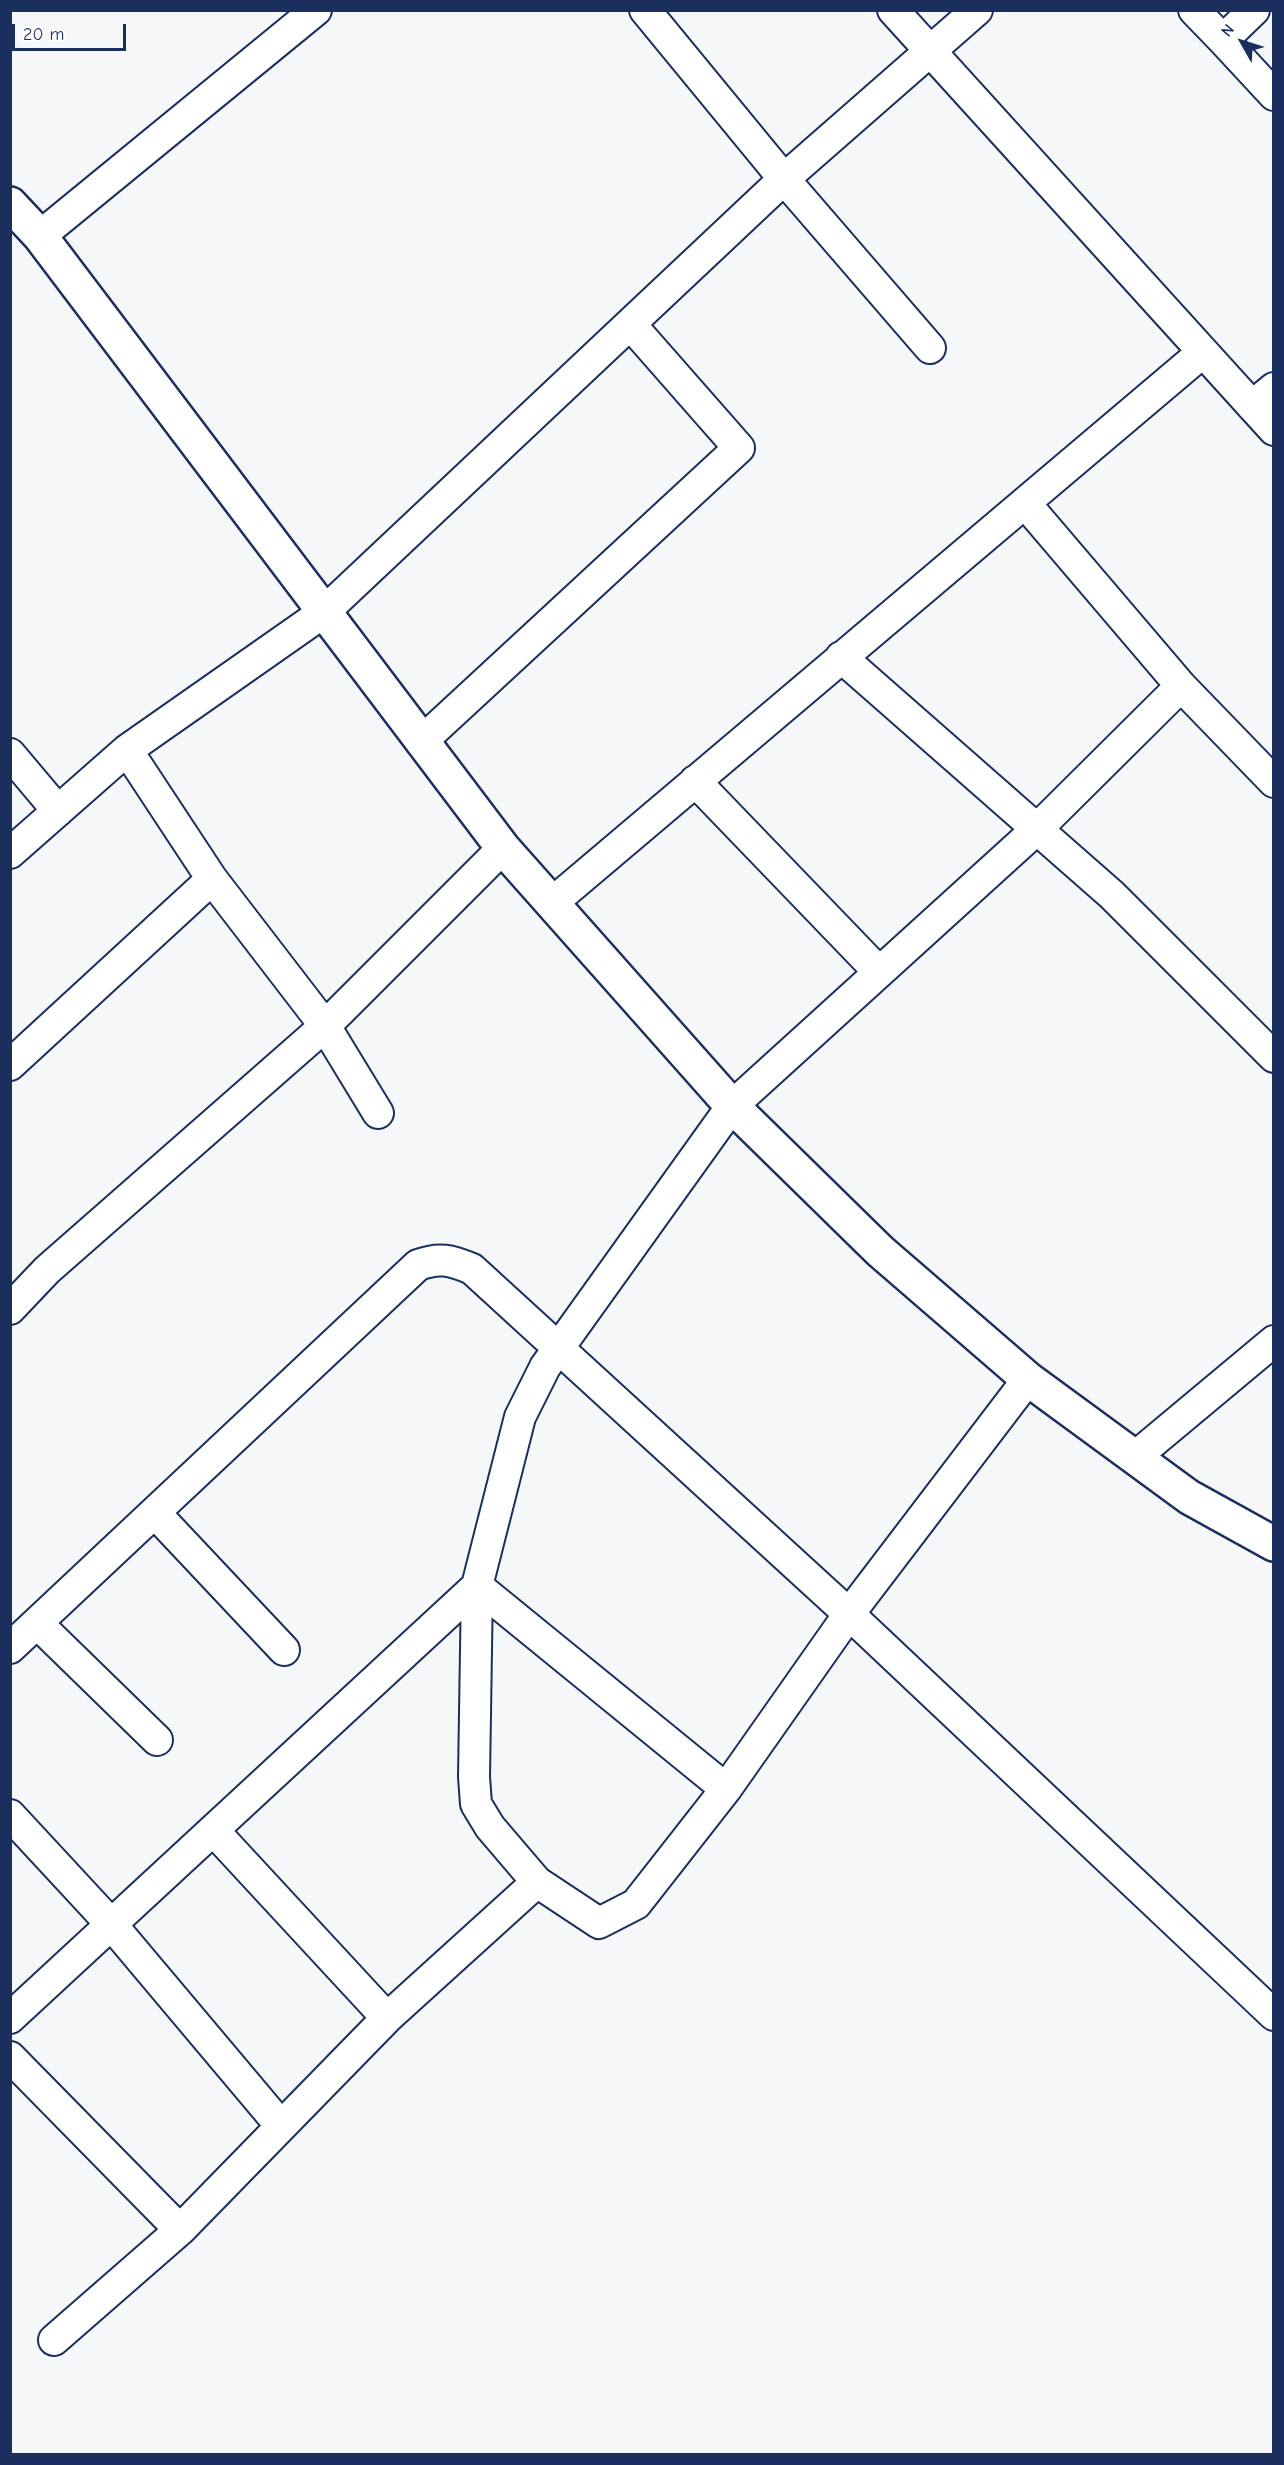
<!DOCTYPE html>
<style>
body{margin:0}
#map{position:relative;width:1284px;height:2465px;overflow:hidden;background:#f6f7f9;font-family:"Comic Neue",sans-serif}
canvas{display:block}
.frame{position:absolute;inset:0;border:12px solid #1b2f5e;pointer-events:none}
.north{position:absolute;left:1212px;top:12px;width:60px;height:60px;-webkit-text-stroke:4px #fff;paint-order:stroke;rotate:309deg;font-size:16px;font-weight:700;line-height:24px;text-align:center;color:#1b2f5e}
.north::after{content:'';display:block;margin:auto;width:21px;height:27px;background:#1b2f5e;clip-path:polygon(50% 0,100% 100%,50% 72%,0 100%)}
.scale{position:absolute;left:12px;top:24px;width:114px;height:27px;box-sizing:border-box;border:3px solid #1b2f5e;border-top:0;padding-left:8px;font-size:18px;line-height:21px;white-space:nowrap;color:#1b2f5e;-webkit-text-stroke:4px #fff;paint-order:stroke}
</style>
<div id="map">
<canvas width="1284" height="2465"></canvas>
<div class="frame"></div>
<div class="north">N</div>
<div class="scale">20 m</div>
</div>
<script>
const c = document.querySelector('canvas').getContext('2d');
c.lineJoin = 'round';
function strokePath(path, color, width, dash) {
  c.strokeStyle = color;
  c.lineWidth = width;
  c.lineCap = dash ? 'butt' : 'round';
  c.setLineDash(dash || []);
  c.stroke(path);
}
const minor = new Path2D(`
 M645 10 784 179 930 348
 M893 10 1274 430
 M1194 10 1223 40 1254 10
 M1223 40 1274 95
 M40 236 316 10
 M1252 406 1274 388
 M1025 503 1181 686 1274 782
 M841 657 1112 895 1274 1057
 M421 742 739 448 631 325
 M10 754 58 811
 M695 781 879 972
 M10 853 127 750 324 612 784 179 977 10
 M552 903 1203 352
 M10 1065 212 879 127 750
 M378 1113 325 1026 503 848
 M10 1309 47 1270 325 1026 212 879
 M1135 1457 1274 1341
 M156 1514 284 1650
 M38 1624 157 1740
 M10 1648 418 1265C439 1257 451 1260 472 1269L849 1614 1274 2015
 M10 1815 111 1924 281 2126
 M213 1830 387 2018
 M537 1882 490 1827 476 1804 474 1777 477 1586 726 1789
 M10 2018 477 1586 520 1417 545 1367 732 1106 1037 829 1181 686
 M10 2057 180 2230
 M54 2340 180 2230 387 2018 537 1882 599 1923 636 1904 726 1789 849 1614 1028 1379`);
const secondary = new Path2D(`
 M10 204 40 236 503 848 732 1106 880 1251 1028 1379 1189 1497 1274 1544`);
strokePath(minor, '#1b2f5e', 34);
strokePath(secondary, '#1b2f5e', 38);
strokePath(minor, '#fff', 30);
strokePath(secondary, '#fff', 33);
</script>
